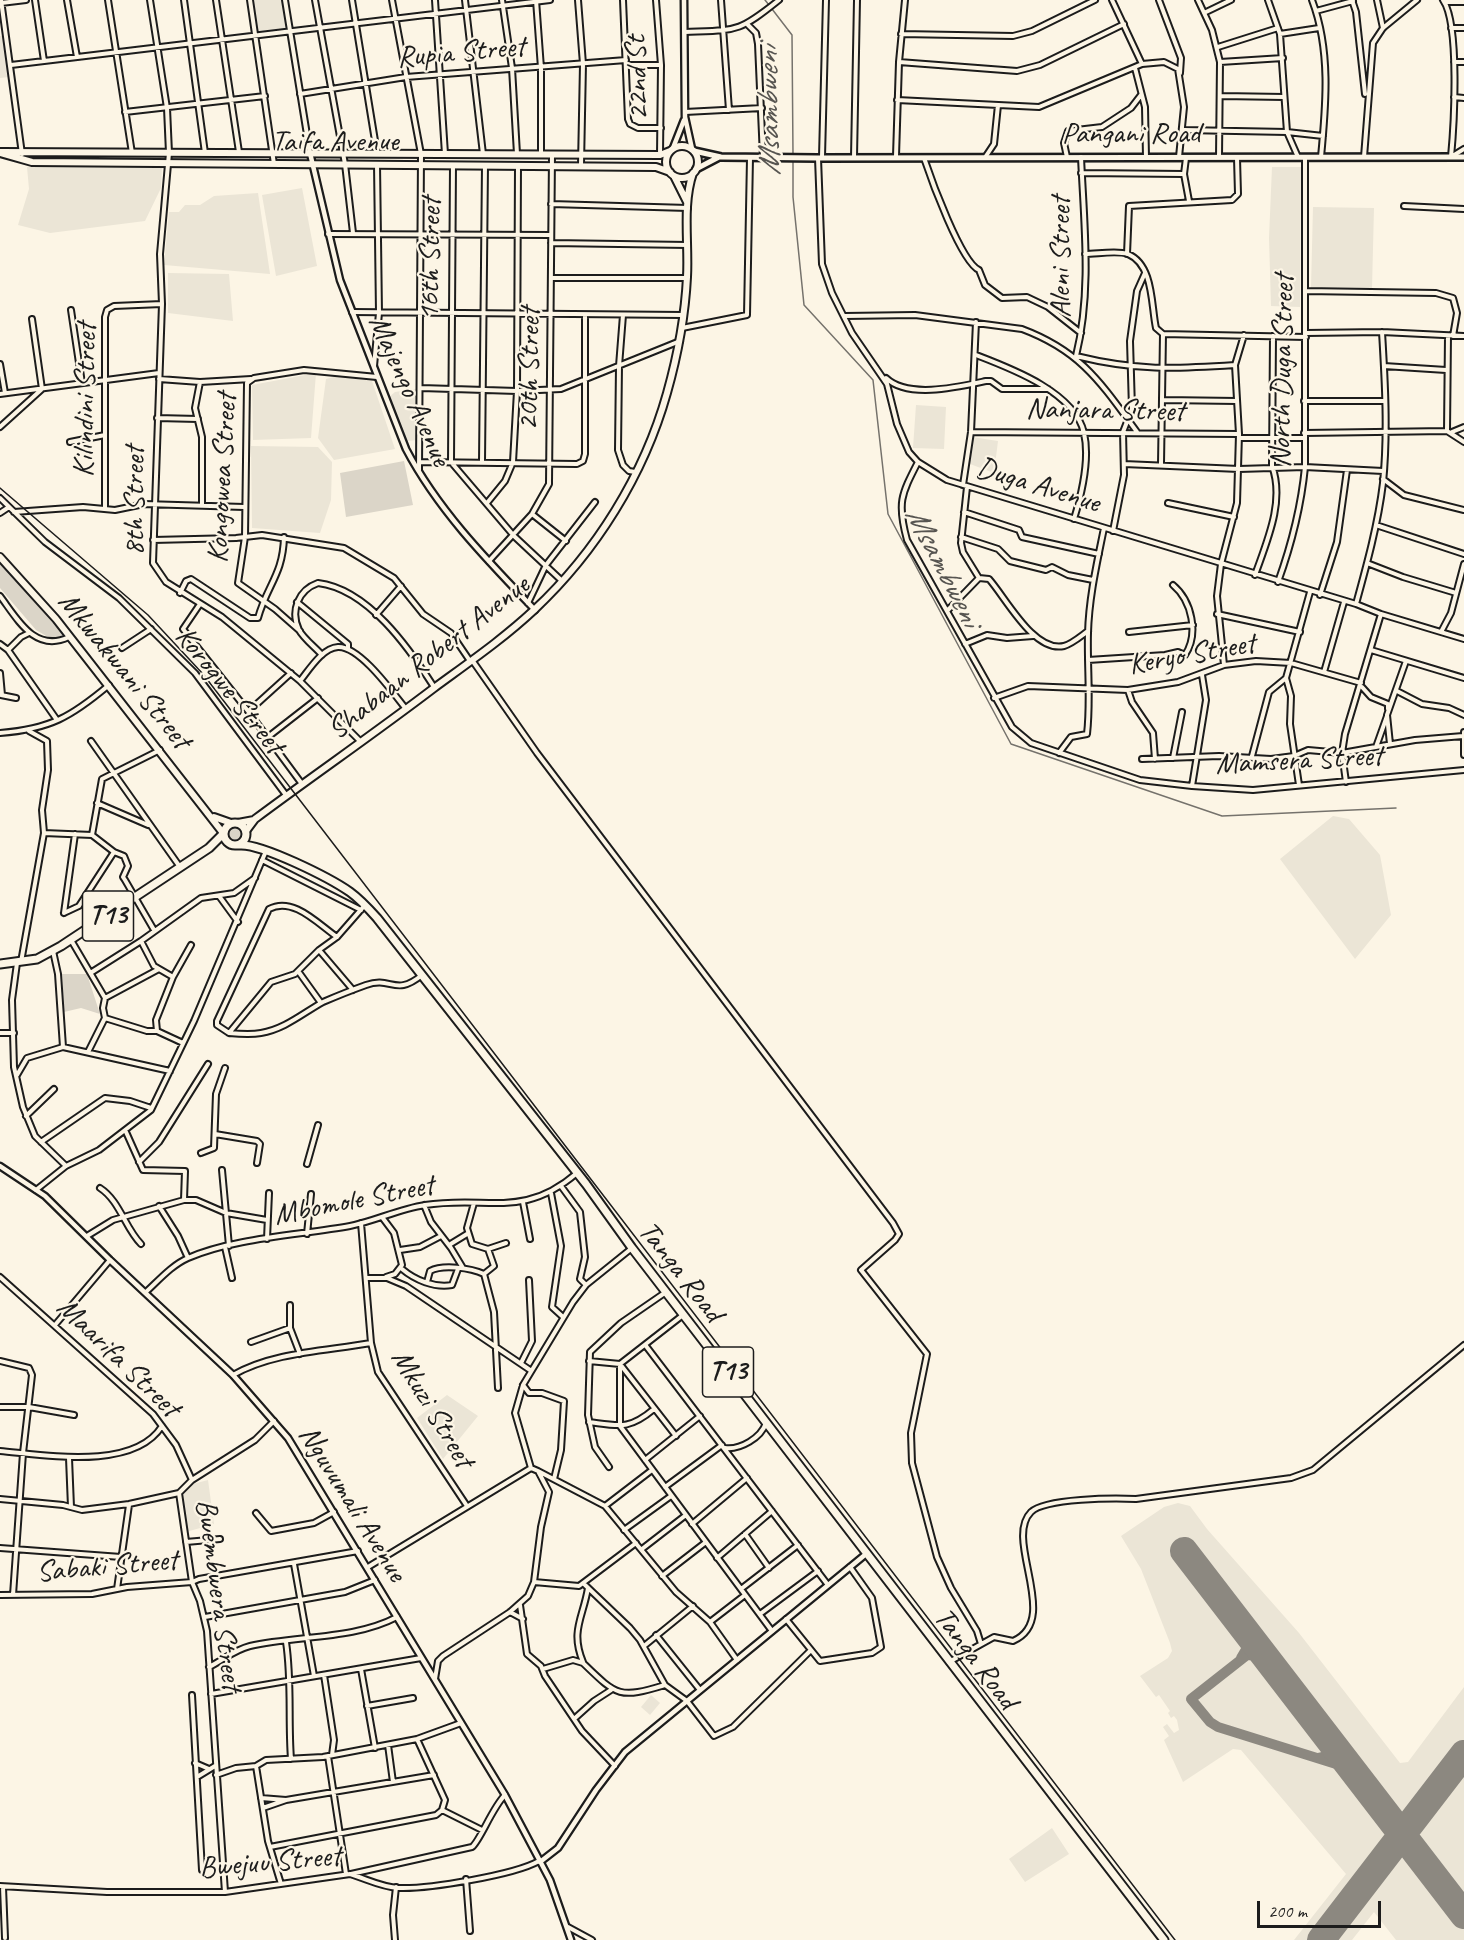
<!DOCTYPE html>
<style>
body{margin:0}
#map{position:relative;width:1464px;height:1940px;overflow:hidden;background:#fcf5e5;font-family:Caveat,sans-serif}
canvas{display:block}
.scale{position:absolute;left:1257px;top:1901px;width:124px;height:27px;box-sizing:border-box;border:3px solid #1c1c1c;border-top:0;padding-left:8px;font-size:18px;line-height:21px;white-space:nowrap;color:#1c1c1c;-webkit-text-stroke:4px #fcf5e5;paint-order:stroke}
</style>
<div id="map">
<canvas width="1464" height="1940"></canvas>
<div class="scale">200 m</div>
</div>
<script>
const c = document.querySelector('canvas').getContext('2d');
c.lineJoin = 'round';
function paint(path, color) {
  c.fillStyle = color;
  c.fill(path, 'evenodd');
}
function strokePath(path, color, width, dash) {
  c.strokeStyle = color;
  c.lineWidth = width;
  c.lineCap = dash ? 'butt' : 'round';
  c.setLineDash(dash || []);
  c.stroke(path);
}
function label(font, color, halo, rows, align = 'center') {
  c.font = font + ' Caveat,sans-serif';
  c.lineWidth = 4.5;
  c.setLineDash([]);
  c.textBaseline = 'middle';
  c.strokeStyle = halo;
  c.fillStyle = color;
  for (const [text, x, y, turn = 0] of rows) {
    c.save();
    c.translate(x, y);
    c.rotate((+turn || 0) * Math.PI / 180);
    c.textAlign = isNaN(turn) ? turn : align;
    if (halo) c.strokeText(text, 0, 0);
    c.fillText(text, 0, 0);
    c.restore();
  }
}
paint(new Path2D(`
 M253 0H282L286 28 258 32Z
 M0 36H2L9 77 0 78Z
 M27 167H162L161 188 145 221 50 233 18 225 29 189Z
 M1272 167H1301L1300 307 1271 306 1269 238Z
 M302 188 317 266 276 276 262 195Z
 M258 193 270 274 164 265 169 212H179L185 205H200L214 196Z
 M1313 207 1374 208 1372 288H1311Z
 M168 273 229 274 233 321 168 313Z
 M316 373 311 438 253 440 252 385Z
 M337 376 372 381 395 449 334 460 318 438 326 379Z
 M416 389 417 440 407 441 389 397 395 392Z
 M916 405 946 407 944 449 913 448Z
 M972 437 998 441 994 473 970 464Z
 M251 446 318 447 332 462 331 500 320 533 252 528Z
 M1333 816 1349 819 1380 855 1391 915 1355 959 1280 859Z
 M447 1395 478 1416 443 1459 417 1418Z
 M208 1480 214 1524 186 1532 181 1494 185 1486Z
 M1178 1503 1190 1506 1207 1529 1299 1633 1400 1763 1408 1762 1464 1687V1940H1396L1374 1912 1352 1940H1294L1346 1874 1241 1750 1233 1749 1183 1782 1164 1740 1169 1736 1163 1727 1167 1724 1174 1733 1179 1730 1177 1720 1174 1716 1171 1718 1168 1713 1170 1711 1159 1695 1156 1697 1140 1676 1168 1658 1172 1651 1170 1643 1141 1569 1121 1536 1164 1507Z
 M651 1695 660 1703 650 1715 641 1707Z
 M1052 1828 1069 1854 1025 1882 1009 1859Z`), '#ebe5d6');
paint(new Path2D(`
 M404 461 413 505 346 517 340 473Z
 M0 563 64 636 53 640 36 630 0 588Z
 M226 835a9 9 0 1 1 18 0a9 9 0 1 1-18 0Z
 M62 974H87L100 1014 81 1008 64 1012Z`), '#dbd5c8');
strokePath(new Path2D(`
 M765 0 769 5
 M772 9 792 35 793 155
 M793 160V197L804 305 873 380 888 514 1011 744 1222 816 1396 808`), '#75726c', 1.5);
strokePath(new Path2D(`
 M1241 1658 1248 1646 1246 1632
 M1269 1662 1261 1656 1247 1655 1191 1699 1210 1722 1218 1727 1352 1769
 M1318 1758C1329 1757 1331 1749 1328 1739`), '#8c8880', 10);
strokePath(new Path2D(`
 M1184 1551 1464 1915
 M1321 1940 1464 1754`), '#8c8880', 28);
const minor = new Path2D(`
 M1 0 22 154
 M35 0 44 61
 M67 0 77 57
 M108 0 132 153
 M150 0 167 108 169 153 160 254 162 304 153 563 166 582 222 617 300 681 361 742
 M184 0 205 153
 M216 0 239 152
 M250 0 274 164
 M285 0 310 153
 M315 0 345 164 353 233
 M352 0 377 153
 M392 0 421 154 419 470
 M435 0 445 154
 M465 0 483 154
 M502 0 512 68 517 154
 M536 0 541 68V154
 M578 0 583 64 581 165
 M623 0 628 119 630 124 638 128H661
 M656 0 661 65 660 155
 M721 0 729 110
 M1112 0 1142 64 1164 62 1178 69 1184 107 1179 157
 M1159 0 1181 58 1180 73
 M1198 0 1212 30 1220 62 1219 157
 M1268 0 1280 34 1287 132 1298 157
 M1312 0C1331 50 1326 105 1321 157
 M1352 0 1356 12 1365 94
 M1377 0 1383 28
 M1443 0C1460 24 1454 126 1451 157
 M1445 2H1464
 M1 3 26 0
 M1316 11 1353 1
 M1204 13 1231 0
 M748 25 756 33 758 44 763 157
 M1451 28H1464
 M685 32C737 30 738 33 779 0
 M901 34 1013 36 1032 31 1095 0
 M1280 34 1319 28
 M1218 47 1278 28
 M899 62 1017 71 1040 65 1124 24
 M1220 62 1283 58
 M1454 62H1464
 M11 65 550 0
 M626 65H661
 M1135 68 1145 107 1146 157
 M300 94 406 77 626 60
 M1221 96 1284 97
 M1454 97 1464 98
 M897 100 1039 107 1142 64
 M125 112 265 96
 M685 112 762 108
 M1184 130 1287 132 1323 136
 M896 156 899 62 905 0
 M986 156 994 144 998 105
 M822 157 826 0
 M854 157 857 0
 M1067 157 1064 143 1068 131 1102 127 1131 108 1141 95
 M1081 157C1084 224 1092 291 1076 356 1137 371 1173 369 1235 365
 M1364 157 1373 43 1383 28 1417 0
 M1451 157 1464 149
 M818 158 822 264 832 293 852 333 887 384 897 424 909 452 918 462 947 480 1356 604 1381 614 1464 639
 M924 158C931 179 961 262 979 270L985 285 1002 298 1027 297 1048 307 1081 333
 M1186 158 1184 174 1189 201
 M453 165 451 462 514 536 561 580
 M1081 173 1184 174
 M551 204 688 208
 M1404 206 1464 209
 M328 234 551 235
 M551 243 688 245
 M1085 254C1097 254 1117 250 1128 254 1154 265 1151 306 1156 328L1163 334 1306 337
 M1127 254 1129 206 1232 200 1238 194 1237 158
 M552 278H687
 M1305 291 1436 293 1453 298 1457 313 1453 336
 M71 310 82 383
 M352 312 683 315
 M623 315 619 366 618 450 623 465 629 471 635 472
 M845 316 915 315 1022 329C1081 351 1101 383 1137 432
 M682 328 747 315 750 158
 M1306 333 1382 332 1464 336
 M976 355C1010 368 1075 392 1084 433 1090 459 1082 493 1074 519
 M0 364 5 393
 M374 366 379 313 377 164
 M1384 366 1446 370
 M886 378C908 399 958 387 986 381H991L1002 389H1048
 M159 379 200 382 251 379
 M200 382 195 408 202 437V505
 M421 388 517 391 561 389 680 341
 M0 394 159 373
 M1163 400 1237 401
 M1304 401H1385
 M157 418 198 419
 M0 427 42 389 32 319
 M1447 431 1448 336
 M971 432 1239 434
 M1452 432 1464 427
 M1304 433 1447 431 1464 442
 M1239 438H1304
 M70 442 105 435
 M420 462 577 464 583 461 585 454V315
 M482 462 485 165
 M918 462C901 495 897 503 907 540L1012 727 1031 743 1140 780 1192 786 1253 790 1464 770
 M1124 464 1239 469 1305 467 1383 471
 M1161 464 1163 334
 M1383 479 1404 495 1464 510
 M963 485 971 432 976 322
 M0 498 45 542 119 598 195 673 286 795
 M487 503 505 481 513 462 517 391 518 165
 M1168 503 1234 517
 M105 509V317L107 310 114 306 162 304
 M14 512 83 507 115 510 144 504 244 507
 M964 512 1019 530 1022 537 1099 554
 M0 513 9 507
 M532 514 566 541
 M1376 525 1464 554
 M1113 531 1124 475 1123 432 1132 409 1130 341 1137 291 1145 273
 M961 537 998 549 1010 561 1046 570 1052 567 1068 575 1093 580
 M153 540 236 538 262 535 344 548 394 578 423 614 451 633 470 661
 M489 561 532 514 549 484 552 155
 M1367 563 1403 577 1456 593
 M1255 575C1267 541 1285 501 1272 466L1273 336
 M979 578 989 579C1006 598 1034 653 1064 646 1072 644 1081 636 1088 631
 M1278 582C1292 543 1301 508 1305 467V157
 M180 593 186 581 191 579 250 618H258C267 585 283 575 284 537
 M1320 595 1337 542 1347 470
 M0 596C18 620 35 653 69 637
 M297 602 348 644V649
 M528 603 546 565 595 502
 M200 604 183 629 248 711 302 784
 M1356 604C1367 564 1378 524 1383 483 1388 433 1385 381 1382 332
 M947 611 979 578 963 552 961 543 967 487
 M1217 614 1300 632
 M376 615 401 586
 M300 631 275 609 238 583 245 537 247 383 254 378 304 370 377 377
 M1129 632 1193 625
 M1441 632 1451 613 1464 564
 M0 644 8 650 57 720
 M965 644 987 635 1007 638 1033 636
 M122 648 151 629
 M8 650 21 637 29 633
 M1371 650 1464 678
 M322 655C315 647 304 639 299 630 290 611 298 590 318 583 368 589 409 648 434 687
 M472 660 537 753 893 1223 899 1234 895 1240 861 1270 927 1354 911 1433 912 1463 937 1557 951 1588 977 1631 981 1644
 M1088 660 1165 655 1178 652 1185 655C1199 634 1192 601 1173 585
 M1224 665 1217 596 1221 564 1237 503 1239 434 1235 365 1244 335
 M1324 672 1344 602
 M0 673 2 695
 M300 681C309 670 322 648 338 647 360 646 393 693 406 709
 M1362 687 1371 697 1388 704V709
 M1128 690 1132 702 1153 733 1155 759
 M1397 691 1422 704 1449 708 1464 715
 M1 695 16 698
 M994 698 1028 686 1128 690 1178 682 1224 665 1256 661 1291 663 1361 683
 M249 711 291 673
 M1464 732V755
 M0 733C50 729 71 717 109 685
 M268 737 318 698
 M91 741 180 867
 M1390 744 1387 715 1406 661
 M1376 747 1387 716
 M1059 753 1071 737 1087 734C1091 700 1087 667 1088 633 1089 597 1097 563 1104 528
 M1252 756 1269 692 1286 678
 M1173 758 1182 712
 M1142 759 1219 756 1271 759 1294 756 1308 750 1342 753 1415 740 1463 736
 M1346 782 1342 753 1345 734 1381 614
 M1299 785 1290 724 1291 696 1286 678 1310 592
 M1192 786 1206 700 1202 675
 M97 803 148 825
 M44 833 92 835 114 852 124 856 128 866 123 877 125 880 154 930
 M92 835 102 779 160 750
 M262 860 361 910
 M219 896 238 922
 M64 913 79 906 114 852
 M64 913 75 834
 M71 940 105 998
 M319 950 353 990
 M53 951 58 974 63 1047
 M21 962 44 833 42 810 48 770 47 741 29 731
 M17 963 12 1000 14 1067 23 1107 35 1136 66 1166
 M298 971 321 1003
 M92 972 141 941
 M173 977 191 945
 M105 998 159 969
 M105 998 103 1008 105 1018
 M105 1018 147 1031H157
 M0 1033H14
 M229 1033 217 1025V1021L269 909C293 896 318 924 337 937
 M229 1033C239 1034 251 1035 261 1033 285 1029 303 1013 323 1002 337 996 352 990 366 985 392 976 395 997 422 975
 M229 1033 271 982 295 974 319 950 337 937 365 905
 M183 1043 157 1031 156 1020 173 977 154 966 141 941 201 898 234 893 255 878
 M88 1052 105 1018
 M17 1075 27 1058 63 1047 170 1071
 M26 1116 54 1089
 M126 1132 143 1170 185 1171 184 1200
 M215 1134 257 1141 260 1144 257 1163
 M41 1142 105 1098 130 1101 151 1108
 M201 1153 214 1148 216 1094 225 1068
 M139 1162 159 1142 208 1064
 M307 1164 318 1125
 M222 1170 229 1246
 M561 1186 580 1212 585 1257 580 1279 586 1285
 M100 1188C120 1201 125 1228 141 1244
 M36 1190 66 1166 99 1150 151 1110 194 1021 266 851
 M551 1193 561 1246 552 1307 563 1317
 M523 1202 530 1239
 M474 1203 467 1228 472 1244 488 1249 506 1243
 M424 1205 431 1222 451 1248 463 1268
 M159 1206 178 1236 188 1258
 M382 1217 394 1233 402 1265 395 1274 386 1277
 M361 1223 371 1343 378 1372 467 1506
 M307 1234 311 1194
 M87 1236 113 1220 184 1200H196L226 1213 267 1220
 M267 1239 269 1193
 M449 1245 467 1234
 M225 1247 232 1278
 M400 1250 420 1247 441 1236
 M402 1269C415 1280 434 1288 452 1285L458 1269
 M484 1274 494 1266 488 1249
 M0 1277 153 1414 176 1445 192 1480
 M367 1278H387L406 1286 530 1370
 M427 1282 430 1271C443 1264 471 1268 484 1274L494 1312 498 1388
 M146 1292C159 1280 172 1265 188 1258 233 1238 301 1235 350 1226 375 1221 399 1209 425 1205 488 1195 522 1220 577 1173
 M290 1305V1328L300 1354
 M683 1315 620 1364V1426L772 1631
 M55 1325 110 1260
 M251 1342 290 1328
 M646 1346 828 1585
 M0 1361 29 1368 32 1375 23 1453 13 1595
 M589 1361 620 1364 676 1436
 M521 1363 532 1341 529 1280
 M233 1375C273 1352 326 1351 371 1343
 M523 1385 529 1393H542L564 1401 561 1450 554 1479
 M0 1407H29L74 1415
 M589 1422C620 1426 629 1430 654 1409
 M725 1448C740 1450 761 1438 766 1423
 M0 1451C45 1455 134 1471 162 1426
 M69 1458 71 1507
 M645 1460 700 1416
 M609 1467 595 1447 588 1415 590 1352 621 1323 666 1292
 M538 1471 605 1506 676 1592 710 1622 745 1595
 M665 1487 722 1445
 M0 1499 63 1505 82 1510 129 1504 179 1493
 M605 1506 652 1470
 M256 1513 271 1531 314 1523 334 1512
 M692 1524 747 1478
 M624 1530 671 1496
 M745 1534 769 1568
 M186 1542 220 1539
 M0 1548 121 1557
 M642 1549 686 1515
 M717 1558 772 1511
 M294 1564 314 1676
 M368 1567 531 1468 515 1413 523 1385 573 1302 586 1285 632 1248
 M662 1576 706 1542
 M534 1582 579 1586 636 1543
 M583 1583 630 1628 640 1640 665 1685 687 1701 714 1736 733 1727 811 1650
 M117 1589 129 1505
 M741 1589 798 1545
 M0 1595 92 1594 127 1587 192 1582 199 1579 358 1551
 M520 1605 527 1654 541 1666 545 1676 582 1731 615 1766
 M510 1612 523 1619
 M760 1614 818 1571
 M205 1617 345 1592 375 1580
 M786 1619 820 1661 872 1653 881 1647 872 1598 850 1567
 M710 1622 737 1660
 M656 1635 700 1690
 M286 1642C292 1681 288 1720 291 1759
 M644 1646 693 1606
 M583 1662C570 1631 583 1618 588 1588
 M949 1662 994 1637 1013 1641C1062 1620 1003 1540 1031 1512 1045 1498 1115 1498 1136 1499L1291 1478 1313 1470 1464 1345
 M209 1667C223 1660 234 1650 250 1646 298 1635 353 1640 397 1617
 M361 1669 375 1748
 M543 1669 573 1660 583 1663C617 1696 619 1699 665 1685
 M324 1675 334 1740 332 1755
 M435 1679 438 1661 443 1656 510 1612 528 1596 534 1582 541 1527 549 1492 538 1471 531 1468
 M211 1694 421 1658
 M192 1695 202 1870
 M367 1706 413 1698
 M574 1719 594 1701 611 1690
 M388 1745 393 1782
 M328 1756 346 1874
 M195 1763 209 1769
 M256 1766 268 1841 281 1884
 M216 1775 236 1768 256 1766 266 1760 323 1757 417 1739 461 1723
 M197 1777 215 1766
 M261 1798 286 1800
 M263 1808 286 1800 434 1775
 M442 1810 482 1830
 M270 1847 436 1815 442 1810 445 1800 417 1739
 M351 1874 472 1847C480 1841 492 1808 505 1795
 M466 1879 470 1931
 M0 1886 107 1892H225L350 1874C367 1879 381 1887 399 1888 429 1889 514 1875 539 1861
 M3 1887 5 1938
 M225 1892 207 1631 200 1601 192 1582 179 1493 192 1480 255 1440 274 1421
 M568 1927 592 1940
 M395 1940 393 1915 396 1887`);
const tertiary = new Path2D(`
 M684 0 685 117 692 149
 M673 148 684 120
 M310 153 340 280 406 449C438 510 487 560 535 610
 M0 1166 45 1196 110 1260 233 1375 288 1438 505 1795 550 1880 571 1940
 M540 1862 558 1848 596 1790 625 1752 866 1554`);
const secondary = new Path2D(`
 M694 151 721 157 818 158 1464 157
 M696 169 719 157`);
const primary = new Path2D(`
 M666 162a16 16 0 1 1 32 0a16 16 0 1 1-32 0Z
 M1 152 660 155 670 151
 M0 153 32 162 656 167 670 172
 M674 176 687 202
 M0 557 56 619 223 833
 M214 817 231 823
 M238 823 254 820
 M246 831 255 819C314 775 375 733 434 688 468 663 503 639 534 610 596 552 644 475 667 393 678 354 685 317 687 277 689 244 682 205 693 173`);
const trunk = new Path2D(`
 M224 834a11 11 0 1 1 22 0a11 11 0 1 1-22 0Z
 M239 845C261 843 330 878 350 892 361 900 369 909 377 918L586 1184 632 1248 1164 1940
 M0 964 37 959 61 946 209 848 223 834`);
strokePath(minor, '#1c1c1c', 8);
strokePath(tertiary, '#1c1c1c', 9);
strokePath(secondary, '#1c1c1c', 10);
strokePath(primary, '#1c1c1c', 10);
strokePath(trunk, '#1c1c1c', 11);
strokePath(minor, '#fcf5e5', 4);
strokePath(tertiary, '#fcf5e5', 4.5);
strokePath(secondary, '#fcf5e5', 5);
strokePath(primary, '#fcf5e5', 6);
strokePath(trunk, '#fcf5e5', 7);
strokePath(new Path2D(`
 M0 488 148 615 203 674 1175 1940`), '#1c1c1c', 1.5);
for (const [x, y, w] of [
 [108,916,51],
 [728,1372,51]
]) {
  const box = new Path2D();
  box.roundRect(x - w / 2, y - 25, w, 50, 4.5);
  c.fillStyle = '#fcf5e5';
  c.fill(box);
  strokePath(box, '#1c1c1c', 1.5);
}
label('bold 28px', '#1c1c1c', null, [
 ["T13",108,916],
 ["T13",728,1372]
]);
label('30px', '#1c1c1c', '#fcf5e5', [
 ["Rupia Street",461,53,-5],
 ["22nd St",638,78,-92],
 ["Pangani Road",1131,134],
 ["Taifa Avenue",335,142],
 ["Aleni Street",1061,257,-90],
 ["16th Street",431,259,-89],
 ["20th Street",530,369,-89],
 ["North Duga Street",1283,371,-89],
 ["Majengo Avenue",409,391,66],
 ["Kilindini Street",86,400,-89],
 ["Nanjara Street",1105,411,1],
 ["Kongowea Street",223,478,-87],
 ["Duga Avenue",1038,486,17],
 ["8th Street",135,501,-90],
 ["Keryo Street",1192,655,-10],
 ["Shabaan Robert Avenue",429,658,-38],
 ["Mkwakwani Street",124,671,51],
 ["Korogwe Street",229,691,51],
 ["Mamsera Street",1299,761,-3],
 ["Mbomole Street",354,1201,-11],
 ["Tanga Road",680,1272,52],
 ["Maarifa Street",118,1358,44],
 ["Mkuzi Street",432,1409,59],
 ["Nguvumali Avenue",352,1504,58],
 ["Sabaki Street",107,1567,-5],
 ["Bwembwera Street",218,1595,82],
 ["Tanga Road",975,1659,53],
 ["Bwejuu Street",270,1863,-5]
]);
label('italic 32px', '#575551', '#fcf5e5', [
 ["Msambweni",770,111,-91],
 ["Msambweni",942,567,63]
]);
</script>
